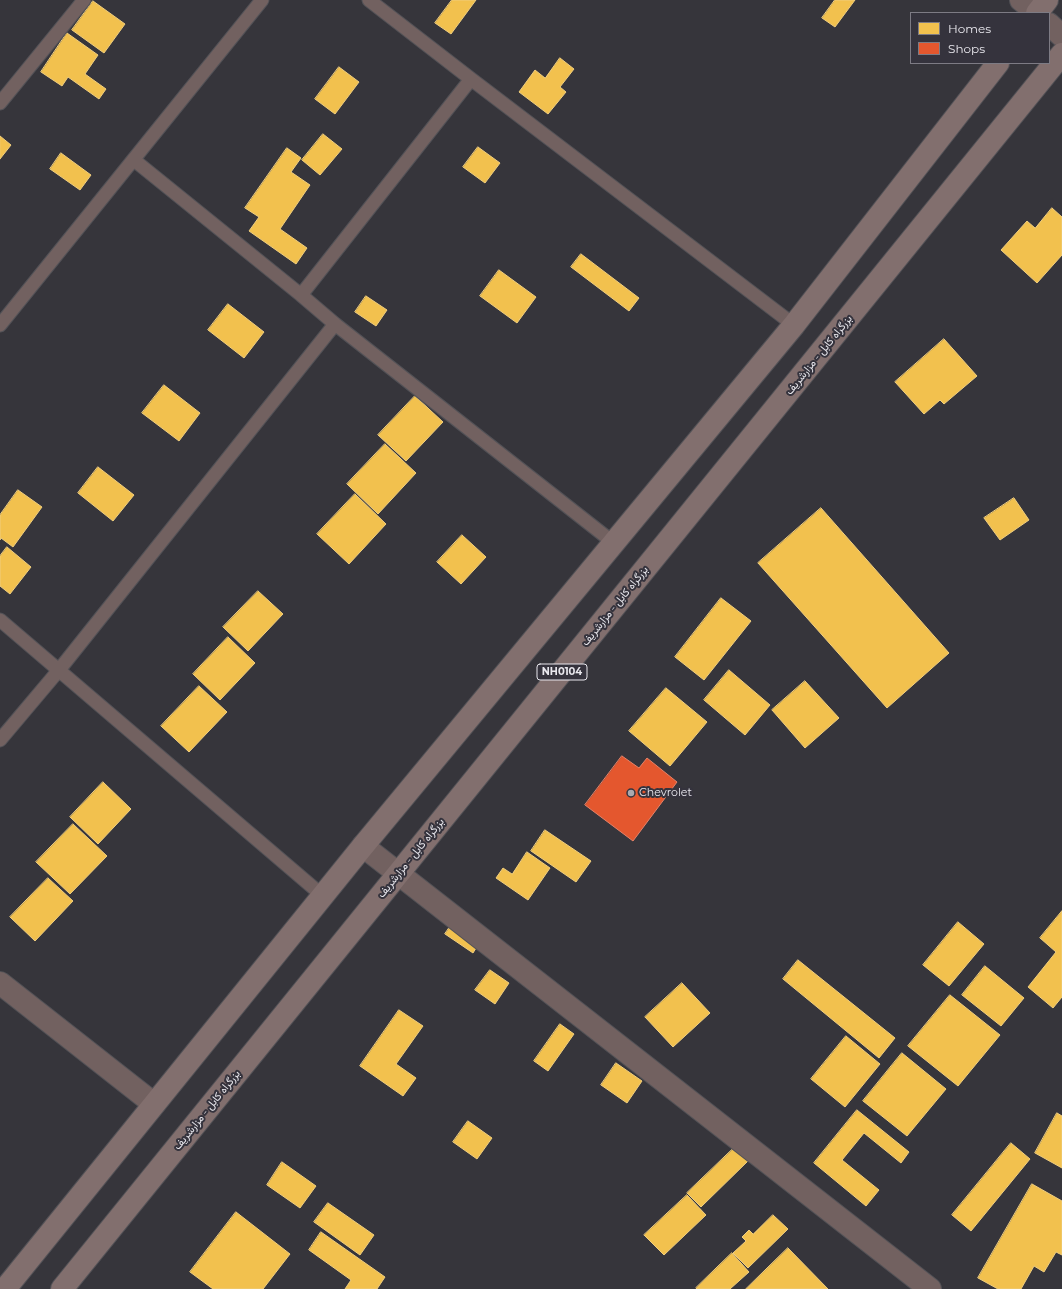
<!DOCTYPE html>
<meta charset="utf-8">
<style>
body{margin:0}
#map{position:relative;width:1062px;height:1289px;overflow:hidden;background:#36353b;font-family:Montserrat,sans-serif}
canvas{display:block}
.legend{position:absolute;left:910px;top:12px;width:140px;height:52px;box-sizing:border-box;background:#35333d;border:1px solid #7d7b84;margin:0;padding:5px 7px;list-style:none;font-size:12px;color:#e9e8ee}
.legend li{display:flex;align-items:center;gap:8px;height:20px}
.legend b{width:20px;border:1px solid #7d7b84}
</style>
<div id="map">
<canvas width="1062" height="1289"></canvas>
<ul class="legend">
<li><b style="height:11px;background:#f2c14e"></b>Homes</li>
<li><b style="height:11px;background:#e4572e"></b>Shops</li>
</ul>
</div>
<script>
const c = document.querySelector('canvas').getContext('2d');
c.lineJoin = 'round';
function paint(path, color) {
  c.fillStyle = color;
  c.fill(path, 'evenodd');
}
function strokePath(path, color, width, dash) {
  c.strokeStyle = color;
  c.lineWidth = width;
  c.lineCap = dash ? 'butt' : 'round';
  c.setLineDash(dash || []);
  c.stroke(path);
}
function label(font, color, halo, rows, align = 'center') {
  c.font = font + ' Montserrat,Vazirmatn,sans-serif';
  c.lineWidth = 4;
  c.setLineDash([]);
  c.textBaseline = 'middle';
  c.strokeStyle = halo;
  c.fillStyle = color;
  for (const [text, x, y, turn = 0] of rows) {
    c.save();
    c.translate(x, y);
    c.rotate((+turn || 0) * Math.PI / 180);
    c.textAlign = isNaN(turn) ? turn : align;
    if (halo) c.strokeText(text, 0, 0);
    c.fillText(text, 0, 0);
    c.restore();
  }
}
const homes = new Path2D(`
 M452 0H476L451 34 435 23Z
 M835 0H855L835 27 822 18Z
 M93 1 125 24 104 53 72 30Z
 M67 33 98 55 85 74 106 89 99 99 68 77 62 86 41 72Z
 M560 58 574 69 560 87 566 92 548 114 519 92 535 70 545 78Z
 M339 67 359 82 335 114 315 99Z
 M323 134 342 149 320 175 302 160Z
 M0 136 11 145 0 159Z
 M478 147 500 163 485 183 463 167Z
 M287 148 301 158 291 172 310 185 280 229 307 248 296 264 249 231 259 217 245 208Z
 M61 153 91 175 80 190 50 169Z
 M1052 208 1062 217V255L1037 283 1001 250 1027 221 1035 228Z
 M581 254 639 298 629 311 571 267Z
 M499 270 536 297 517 323 480 296Z
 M366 296 387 310 376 326 355 312Z
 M228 304 264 332 244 358 208 330Z
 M944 339 977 376 944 404 940 400 924 414 895 382Z
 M164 385 200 413 179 441 142 413Z
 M415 396 443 422 406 461 378 435Z
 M385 444 416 473 378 514 347 484Z
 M98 467 134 495 113 521 78 493Z
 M18 490 42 507 13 547 1 538 0 540V515Z
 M355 494 386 524 349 564 317 534Z
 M1014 498 1029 520 1000 540 984 518Z
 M821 508 949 653 887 708 758 563Z
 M462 535 486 557 461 584 437 562Z
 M7 547 31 567 10 594 0 586V556Z
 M258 591 283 614 248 651 223 627Z
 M721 598 751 621 704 680 675 657Z
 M228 637 255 663 220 700 193 674Z
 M729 670 770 705 745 735 704 700Z
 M805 681 839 718 805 748 772 710Z
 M199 686 227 712 189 752 161 726Z
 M666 688 707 722 670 766 629 731Z
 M103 782 131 809 98 844 70 817Z
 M73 824 107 856 70 894 36 862Z
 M545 830 591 861 576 882 531 851Z
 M527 852 550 868 528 900 496 878 503 868 512 874Z
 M48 878 73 901 35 941 10 917Z
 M1062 911V997L1053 1008 1028 987 1056 952 1040 938Z
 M454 921 481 940 473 953 445 934Z
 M958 922 984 944 949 986 923 965Z
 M798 960 895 1038 879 1058 783 979Z
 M985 966 1024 998 1001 1026 962 995Z
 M490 970 509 983 495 1004 475 990Z
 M682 983 710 1013 673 1047 645 1017Z
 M950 995 1000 1035 958 1086 908 1046Z
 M399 1010 423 1026 396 1064 416 1078 403 1096 360 1066Z
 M560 1024 574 1034 548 1071 534 1061Z
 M846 1036 880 1064 845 1107 811 1079Z
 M902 1053 946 1089 907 1136 863 1101Z
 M616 1063 642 1081 627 1103 601 1085Z
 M857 1110 909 1152 901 1163 864 1133 842 1160 879 1190 866 1206 814 1163Z
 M1057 1113 1062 1116V1168L1035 1153Z
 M468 1121 492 1138 477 1159 453 1142Z
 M1011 1143 1030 1159 971 1231 952 1215Z
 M735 1147 748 1161 701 1207 687 1193Z
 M282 1162 316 1186 300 1208 267 1185Z
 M1032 1184 1062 1201V1255L1056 1252 1044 1272 1034 1266 1021 1289H998L978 1278Z
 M687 1195 706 1215 664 1255 644 1235Z
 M328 1203 374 1235 360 1255 314 1222Z
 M236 1212 290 1254 263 1289H213L190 1272Z
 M773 1215 788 1229 748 1268 733 1253 746 1241 742 1237 749 1230 753 1234Z
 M321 1232 385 1277 377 1289H345L351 1280 309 1250Z
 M788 1248 828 1289H746Z
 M732 1253 749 1272 730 1289H697L696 1288Z`);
paint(homes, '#f2c14e');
strokePath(homes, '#efcd7e', 1);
const shops = new Path2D(`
 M622 756 639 768 647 758 677 782 633 841 585 805Z`);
paint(shops, '#e4572e');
strokePath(shops, '#e68268', 1);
const lane = new Path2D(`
 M369 0 471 79 794 325
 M0 103 84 0
 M134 160 301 295 335 324 614 543
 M301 295 471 79
 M0 325 262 0
 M0 620 323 896
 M0 740 59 670 335 324`);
const street = new Path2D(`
 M1021 0 1037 13
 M1049 24 1062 36
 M363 846 930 1289
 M0 983 154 1104`);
const highway = new Path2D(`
 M1037 13 1047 0
 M5 1289 363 846 794 325 998 63
 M62 1289 1062 54`);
strokePath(lane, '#535257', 15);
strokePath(street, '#535257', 24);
strokePath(highway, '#535257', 24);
strokePath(lane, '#726160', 13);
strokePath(street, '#726160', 22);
strokePath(highway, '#826f6e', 22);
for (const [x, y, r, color] of [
 [631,793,4,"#aaa9af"]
]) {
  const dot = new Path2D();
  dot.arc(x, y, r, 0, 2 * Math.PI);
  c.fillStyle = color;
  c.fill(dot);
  strokePath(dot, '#35333d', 1.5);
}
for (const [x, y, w] of [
 [562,672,50]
]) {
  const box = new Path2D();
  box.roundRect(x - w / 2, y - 8, w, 16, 3);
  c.fillStyle = '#35333d';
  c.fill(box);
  strokePath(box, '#e9e8ee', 1);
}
label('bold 10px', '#e9e8ee', null, [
 ["NH0104",562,672]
]);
label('11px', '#e9e8ee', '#35333d', [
 ["بزرگراه کابل - مزارشریف",819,355,-51],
 ["بزرگراه کابل - مزارشریف",615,606,-51],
 ["بزرگراه کابل - مزارشریف",411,858,-51],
 ["بزرگراه کابل - مزارشریف",207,1110,-51]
]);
label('11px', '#e9e8ee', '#35333d', [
 ["Chevrolet",639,793]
], 'left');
</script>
